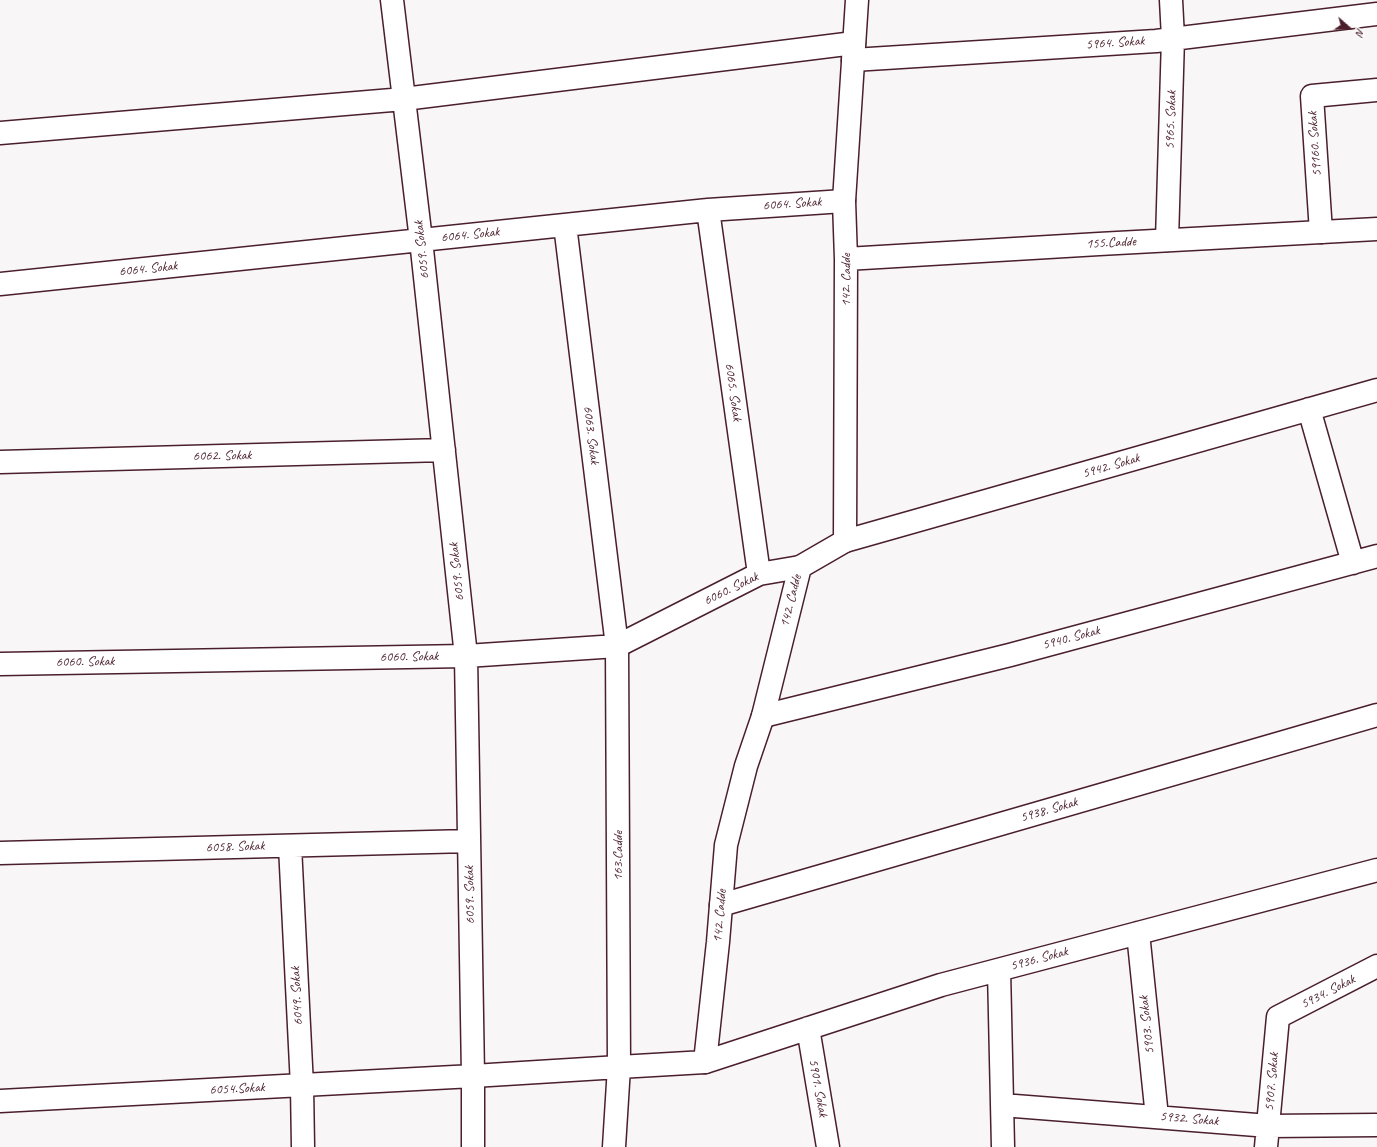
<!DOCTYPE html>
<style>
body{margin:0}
#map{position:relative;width:1377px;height:1147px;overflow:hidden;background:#f8f6f7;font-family:Caveat,sans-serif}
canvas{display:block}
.north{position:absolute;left:1329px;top:8px;width:40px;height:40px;-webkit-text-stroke:3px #fff;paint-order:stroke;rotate:110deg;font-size:11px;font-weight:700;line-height:16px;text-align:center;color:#4a1f2b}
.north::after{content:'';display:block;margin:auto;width:14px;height:18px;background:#4a1f2b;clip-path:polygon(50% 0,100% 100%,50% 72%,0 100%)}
</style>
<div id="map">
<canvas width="1377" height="1147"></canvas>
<div class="north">N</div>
</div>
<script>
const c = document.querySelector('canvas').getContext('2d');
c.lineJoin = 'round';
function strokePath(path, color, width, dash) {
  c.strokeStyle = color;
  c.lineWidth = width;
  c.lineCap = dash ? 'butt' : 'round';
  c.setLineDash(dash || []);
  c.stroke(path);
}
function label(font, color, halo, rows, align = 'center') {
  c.font = font + ' Caveat,sans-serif';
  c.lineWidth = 3;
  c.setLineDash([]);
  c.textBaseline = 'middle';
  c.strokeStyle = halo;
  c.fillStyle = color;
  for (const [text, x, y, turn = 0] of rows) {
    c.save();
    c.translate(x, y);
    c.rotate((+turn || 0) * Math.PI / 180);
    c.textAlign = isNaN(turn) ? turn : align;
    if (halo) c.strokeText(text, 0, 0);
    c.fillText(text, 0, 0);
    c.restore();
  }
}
const street = new Path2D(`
 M392 0 421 240 466 656 473 1076V1147
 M853 60 1156 41 1377 14
 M0 133 404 99 854 43
 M708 210 759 574
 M565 225 617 646
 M1321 232 1312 96 1377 90
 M1167 240 1173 38 1171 0
 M0 284 708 210 844 201
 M1309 409 1353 563
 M0 462 444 450
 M845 541 1377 390
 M0 664 466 656 617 646 759 574 800 567
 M763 716 1010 655 1377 556
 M290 846 302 1086 303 1147
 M0 853 469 841
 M721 905 1377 715
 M1138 933 1157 1117
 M999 970 1003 1147
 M808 1028 828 1147
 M705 1062 941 985 1377 870
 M0 1101 473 1076
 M1002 1105 1269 1126 1377 1125
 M1266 1147 1278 1017 1377 966`);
const secondary = new Path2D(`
 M846 259 1099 244 1377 229
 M473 1076 619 1067 617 646
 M614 1147 619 1067 705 1062 718 942 726 845 746 766 763 716 800 567 845 541 846 259 844 201 857 0`);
strokePath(street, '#4a1f2b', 25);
strokePath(secondary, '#4a1f2b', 25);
strokePath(street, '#fff', 22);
strokePath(secondary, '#fff', 22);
label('14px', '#4a1f2b', '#fff', [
 ["5964. Sokak",1115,43,-4],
 ["5965. Sokak",1171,120,-88],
 ["59160. Sokak",1315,144,-94],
 ["6064. Sokak",792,204,-4],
 ["6064. Sokak",470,235,-6],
 ["155.Cadde",1111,243,-3],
 ["6059. Sokak",422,250,-96],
 ["6064. Sokak",148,269,-6],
 ["142. Cadde",846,280,-90],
 ["6065. Sokak",733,392,82],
 ["6063. Sokak",591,435,83],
 ["6062. Sokak",222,456,-1],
 ["5942. Sokak",1111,466,-16],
 ["6059. Sokak",457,572,-96],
 ["6060. Sokak",731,589,-26],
 ["142. Cadde",791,601,-76],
 ["5940. Sokak",1071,638,-15],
 ["6060. Sokak",409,657,-1],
 ["6060. Sokak",85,662,-1],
 ["5938. Sokak",1049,810,-16],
 ["6058. Sokak",235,847,-2],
 ["163.Cadde",618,856,-90],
 ["6059. Sokak",470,895,-91],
 ["142. Cadde",720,916,-85],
 ["5936. Sokak",1039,959,-15],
 ["5934. Sokak",1328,992,-27],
 ["6049. Sokak",297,996,-93],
 ["5903. Sokak",1147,1025,-96],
 ["5907. Sokak",1272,1082,-85],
 ["5901. Sokak",818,1088,80],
 ["6054.Sokak",237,1089,-3],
 ["5932. Sokak",1189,1119,5]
]);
</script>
